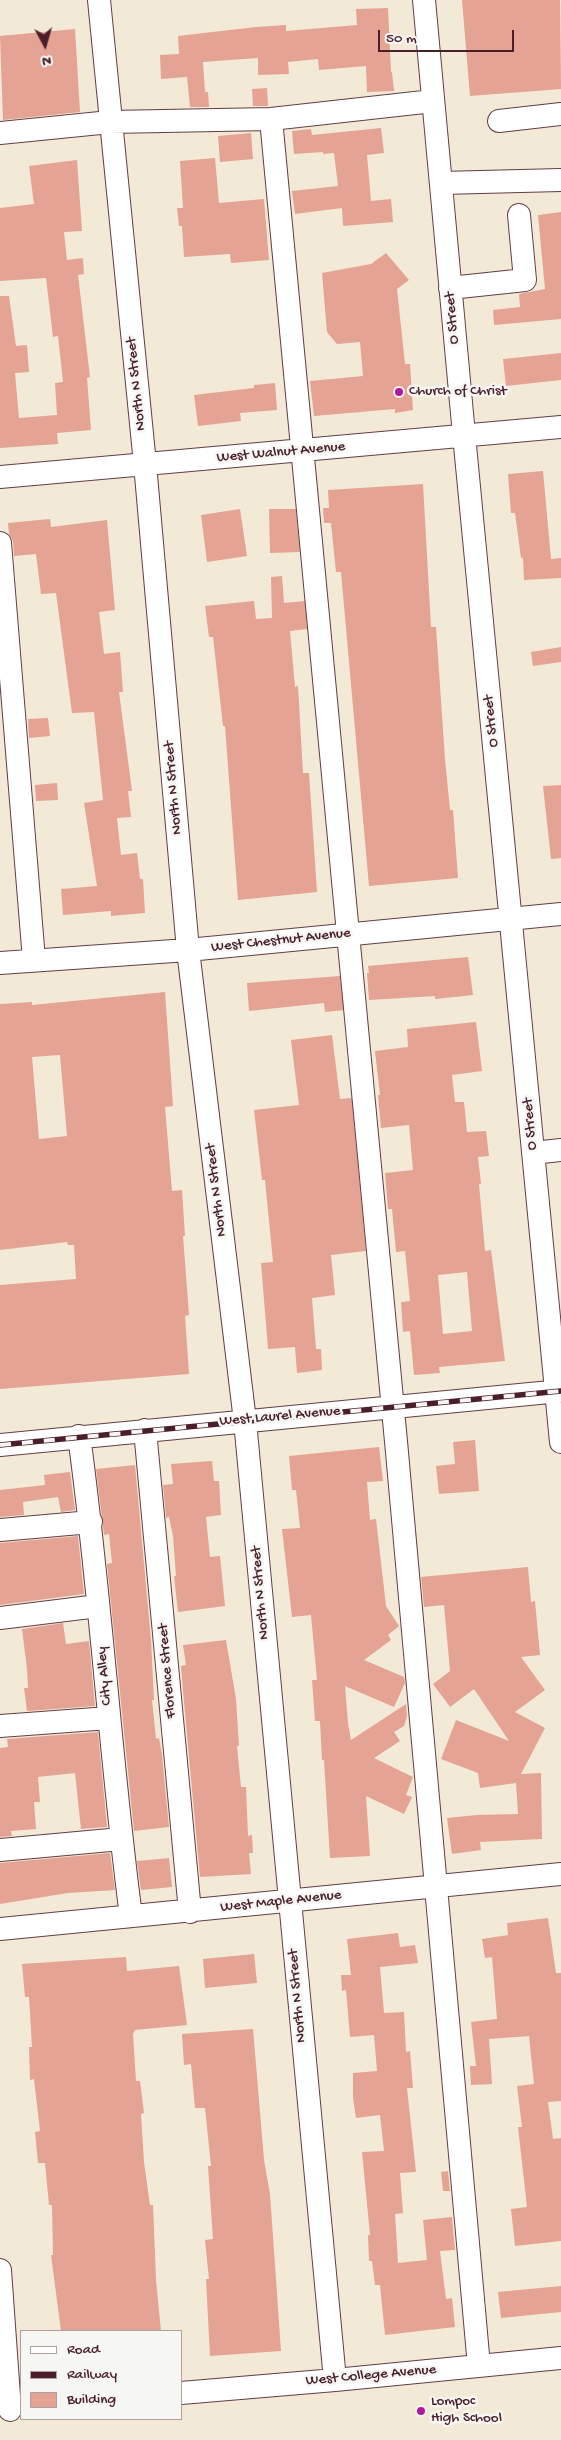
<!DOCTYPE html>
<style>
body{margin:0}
#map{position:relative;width:561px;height:2440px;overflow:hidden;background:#f3e9d7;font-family:"Gochi Hand",sans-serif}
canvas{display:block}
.legend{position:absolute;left:20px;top:2330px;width:162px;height:90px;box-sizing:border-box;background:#f6f6f2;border:1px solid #b1a0a2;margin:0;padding:6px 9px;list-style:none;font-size:15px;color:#4a1f2b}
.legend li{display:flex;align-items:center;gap:10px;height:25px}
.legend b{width:25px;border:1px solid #b1a0a2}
.north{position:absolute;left:20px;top:20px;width:50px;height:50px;-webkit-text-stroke:4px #f6f6f2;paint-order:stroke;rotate:174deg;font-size:14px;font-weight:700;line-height:20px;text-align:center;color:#4a1f2b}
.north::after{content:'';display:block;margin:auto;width:18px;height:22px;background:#4a1f2b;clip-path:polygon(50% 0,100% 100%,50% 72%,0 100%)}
.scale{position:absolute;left:378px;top:30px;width:136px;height:22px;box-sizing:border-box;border:2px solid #4a1f2b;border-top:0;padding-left:6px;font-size:15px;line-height:18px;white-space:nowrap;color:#4a1f2b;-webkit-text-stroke:4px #f6f6f2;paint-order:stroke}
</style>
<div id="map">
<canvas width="561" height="2440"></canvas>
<ul class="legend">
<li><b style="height:6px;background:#fff"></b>Road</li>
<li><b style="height:6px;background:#4a1f2b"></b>Railway</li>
<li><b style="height:14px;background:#e4a393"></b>Building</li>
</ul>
<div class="north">N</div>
<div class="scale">50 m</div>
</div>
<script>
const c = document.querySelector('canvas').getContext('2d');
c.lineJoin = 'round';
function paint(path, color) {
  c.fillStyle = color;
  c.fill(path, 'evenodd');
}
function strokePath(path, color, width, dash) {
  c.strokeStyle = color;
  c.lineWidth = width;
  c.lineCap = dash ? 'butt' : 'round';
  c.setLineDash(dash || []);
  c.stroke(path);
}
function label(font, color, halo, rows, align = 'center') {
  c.font = font + ' "Gochi Hand",sans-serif';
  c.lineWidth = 5;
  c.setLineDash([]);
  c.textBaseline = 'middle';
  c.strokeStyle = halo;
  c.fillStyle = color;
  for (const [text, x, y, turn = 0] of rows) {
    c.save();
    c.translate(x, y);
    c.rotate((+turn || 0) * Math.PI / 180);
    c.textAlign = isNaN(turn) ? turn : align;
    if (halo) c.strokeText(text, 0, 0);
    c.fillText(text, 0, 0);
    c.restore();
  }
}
paint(new Path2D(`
 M462 0H560L561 89 470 96Z
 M388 8 391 72H392L394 91 367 92 366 66 319 70 318 59 288 62 289 74 258 75V58L203 62 205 92H208L209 107H190L187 77 161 79 160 55 179 54 178 36 256 27 286 25V31L357 25 356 9Z
 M75 29 80 112 3 120 0 36Z
 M267 88 268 106H253L252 89Z
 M381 128 384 153 367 155 371 201 391 199 393 222 343 226 342 208 295 214 292 191 338 186 334 153 323 154V152L294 154 292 131 311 129 312 135Z
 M251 133 253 159 220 162 218 136Z
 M215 158 219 203 264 199 269 260 231 263 230 254 184 257 182 226H179L177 208H183L180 161Z
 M77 160 82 231 64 232 67 260 83 258 84 274 78 275 90 377 87 378 91 430 57 433 58 444 0 448V296H9L16 346 27 345 29 372 15 373 19 418 57 415 55 383 63 382 58 336 53 337 46 278 0 281V208L34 204 29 166Z
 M561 212V319L494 325 493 310 520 307 519 294 545 289 538 215Z
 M386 253 409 280 397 289 405 364H410L413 410 395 413V409L314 416 310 381 363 376 360 342 337 344 327 332 322 273 371 264Z
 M561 353V380L506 386 503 359Z
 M275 383 277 410 240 413 241 421 198 426 194 395 254 388V385Z
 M543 471 551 559 561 558V578L524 580 523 558H521L515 513H511L508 474Z
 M423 484 431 627H436L445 759 450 810H453L458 878 369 886 341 572H336L331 523H324L323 508H329L328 490Z
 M240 509 247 556 207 562 201 515Z
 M269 509H296L300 552 270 553Z
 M50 519 51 527 107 520 115 610 99 612 104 654 120 652 123 692H119L132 791H128L131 817 117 818 121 855 137 853 140 879H143L145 913 111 916V911L63 915 61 889 97 886 84 803 103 800 94 712 72 713 56 593 41 594 36 554 14 556 13 541 9 534 8 523Z
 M282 576 284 603 305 601 307 629 290 631 295 687 298 686 303 773H309L317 892 238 900 225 726H223L213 637H209L205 606 254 601 256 619 272 618 271 577Z
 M561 647V662L533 666 531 652Z
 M48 718 50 736 29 738 28 719Z
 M57 783 58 800 36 801 35 785Z
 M561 785V858L551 859 543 786Z
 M468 957 473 995 435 999V996L369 1000 367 973H369L368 966Z
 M340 976 344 1010 325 1012 324 1003 249 1011 247 983Z
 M165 992 173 1106 165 1107 172 1191 182 1190 185 1236H183L189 1315 185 1316 189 1374 0 1389V1285L76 1279 74 1245H68L67 1242 0 1250V1004L32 1002V1005ZM60 1055 67 1136 39 1139 32 1057Z
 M476 1022 482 1071 452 1075 455 1102H464L467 1132 486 1131 489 1156 478 1157 481 1184H479L485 1251 491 1250 505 1361 439 1367 440 1373 414 1375 410 1331 403 1332 401 1302 410 1301 405 1251 396 1252 392 1209H388L385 1173 413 1170 409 1125 381 1128 378 1095H380L375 1051 408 1047 407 1029ZM467 1272 472 1331 443 1334 438 1275Z
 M332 1035 340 1099 352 1098 366 1251 331 1255 335 1295 312 1298 316 1349H321L322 1370 297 1373 295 1347 268 1349 261 1263 273 1262 265 1180H262L254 1110 299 1105 291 1040Z
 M475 1440 479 1491 439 1494 436 1466 455 1464 453 1442Z
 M379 1447 383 1481 367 1482 370 1520 376 1519 386 1606 399 1626 388 1635 391 1640 364 1660 404 1677 405 1683 394 1707 345 1686 348 1723 351 1740 406 1704 407 1716 404 1726 394 1732 400 1741 374 1758 413 1777 406 1795 412 1797 404 1814 366 1796 370 1856 330 1858 324 1760H322L320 1721H315L312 1680H317L311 1615 292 1617 282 1529 300 1528 296 1490H292L289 1456Z
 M212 1461 214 1481H219L221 1515 206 1517 210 1557 220 1556 225 1606 178 1612 174 1576H176L173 1536 169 1517 166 1518 163 1485 173 1484 171 1464Z
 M135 1465 151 1640 154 1700H152L156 1739 159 1738 162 1755 169 1827 134 1831 107 1564 112 1563 109 1534 104 1535 96 1469Z
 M70 1472 75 1510 61 1512 58 1497 23 1502 24 1515 0 1517V1490L45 1485 44 1475Z
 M78 1536 84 1594 0 1605V1543Z
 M528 1567 531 1602 535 1601 540 1655 521 1657 545 1690 515 1712 545 1728 521 1774 541 1773 542 1839 480 1842 481 1850 452 1854 447 1818 477 1815 518 1814 516 1783 480 1788 478 1773 441 1759 456 1720 509 1741 474 1689 450 1707 433 1684 450 1671 444 1605 424 1607 421 1577Z
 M63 1623 66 1644 89 1641 95 1706 27 1711 24 1688H28L27 1669 22 1629Z
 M226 1640 236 1699 239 1746H237L241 1787H246L248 1836 252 1835 253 1853H249L251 1874 200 1877 184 1702 181 1666 186 1665 183 1645Z
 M98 1732 107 1827 81 1829 75 1773 38 1777 40 1802H34L36 1829 11 1831 12 1836 0 1837V1748L8 1747 7 1739Z
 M110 1853 115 1890 68 1893 0 1904V1863Z
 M169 1858 172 1887 141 1890 137 1861Z
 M548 1918 556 1973H561V2101L548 2102 553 2139 561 2138V2241L515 2246 511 2209 527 2207 518 2127H522L517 2086 534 2084 529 2036 489 2039 492 2084 471 2085 470 2066H476L471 2022 497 2019 492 1957 485 1958 482 1939 508 1935 507 1923Z
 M398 1933 400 1947 415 1945 418 1963 380 1967 384 2013 404 2012 406 2052 410 2051 413 2088H407L416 2172 400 2173 403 2213 395 2214 398 2263 427 2260 423 2220 452 2217 455 2250 440 2251 446 2299 452 2298 455 2327 385 2335 380 2285H375L372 2261H369L368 2235H370L362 2152 384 2151 380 2115 356 2118 353 2098V2073L377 2071 374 2035 350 2037 346 1990 342 1991 341 1975H351L347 1939Z
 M254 1954 257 1983 205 1988 203 1959Z
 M126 1957 127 1971 179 1966 187 2025 135 2030 133 2034 136 2081H140L144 2113 141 2114 144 2162 150 2205H153L156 2280 161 2331H61L51 2255H53L52 2205H49L45 2163H38L35 2132 40 2131 34 2079 30 2080 29 2047H32L29 1997H25L22 1964Z
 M253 2029 264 2160 270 2194 281 2351 210 2356 206 2279H209L205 2240 213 2239 208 2166H211L205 2108H195L191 2064 184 2065 182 2034Z
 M448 2171 450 2191H443L441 2172Z
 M561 2286V2312L501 2318 498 2292Z`), '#e4a393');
const minor = new Path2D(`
 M99 0 145 464 188 950 245 1421 335 2380
 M424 0 464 435 561 1442
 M271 119C347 867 411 1617 479 2366
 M499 121 561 114
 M0 133 110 122 271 119 433 101
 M441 183 561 180
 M450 288 525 280 519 215
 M0 477 561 427
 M0 543 34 960
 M0 963 188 950 561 914
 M533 1153 561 1150
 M145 1430 190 1912
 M79 1436C101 1596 110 1757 131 1916
 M0 1445 561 1391
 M0 1530 91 1522
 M0 1618 98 1606
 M0 1726 109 1718
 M0 1850 121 1839
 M0 1929 561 1874
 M0 2270 10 2410
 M181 2393 335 2380 561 2358`);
strokePath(minor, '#633d45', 24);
strokePath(minor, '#fff', 22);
const rail = new Path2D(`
 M0 1445 561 1391`);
strokePath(rail, '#4a1f2b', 5.5);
strokePath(rail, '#f6f6f2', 4, [11]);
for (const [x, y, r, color] of [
 [399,392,5,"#b5179e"],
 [421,2411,5,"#b5179e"]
]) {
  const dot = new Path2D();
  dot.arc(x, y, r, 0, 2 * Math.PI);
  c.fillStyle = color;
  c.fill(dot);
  strokePath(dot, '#f6f6f2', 2);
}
label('15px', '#4a1f2b', '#f6f6f2', [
 ["O Street",453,318,-95],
 ["North N Street",137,384,-96],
 ["West Walnut Avenue",281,453,-5],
 ["O Street",492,721,-96],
 ["North N Street",174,788,-95],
 ["West Chestnut Avenue",281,941,-6],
 ["O Street",531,1124,-95],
 ["North N Street",217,1190,-97],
 ["West Laurel Avenue",280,1417,-5],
 ["North N Street",261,1593,-95],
 ["Florence Street",168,1671,-95],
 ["City Alley",105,1676,-95],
 ["West Maple Avenue",281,1902,-6],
 ["North N Street",298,1996,-95],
 ["West College Avenue",371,2376,-5]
]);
label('15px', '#4a1f2b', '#f6f6f2', [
 ["Church of Christ",409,392],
 ["Lompoc",431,2402],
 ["High School",431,2419]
], 'left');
</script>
